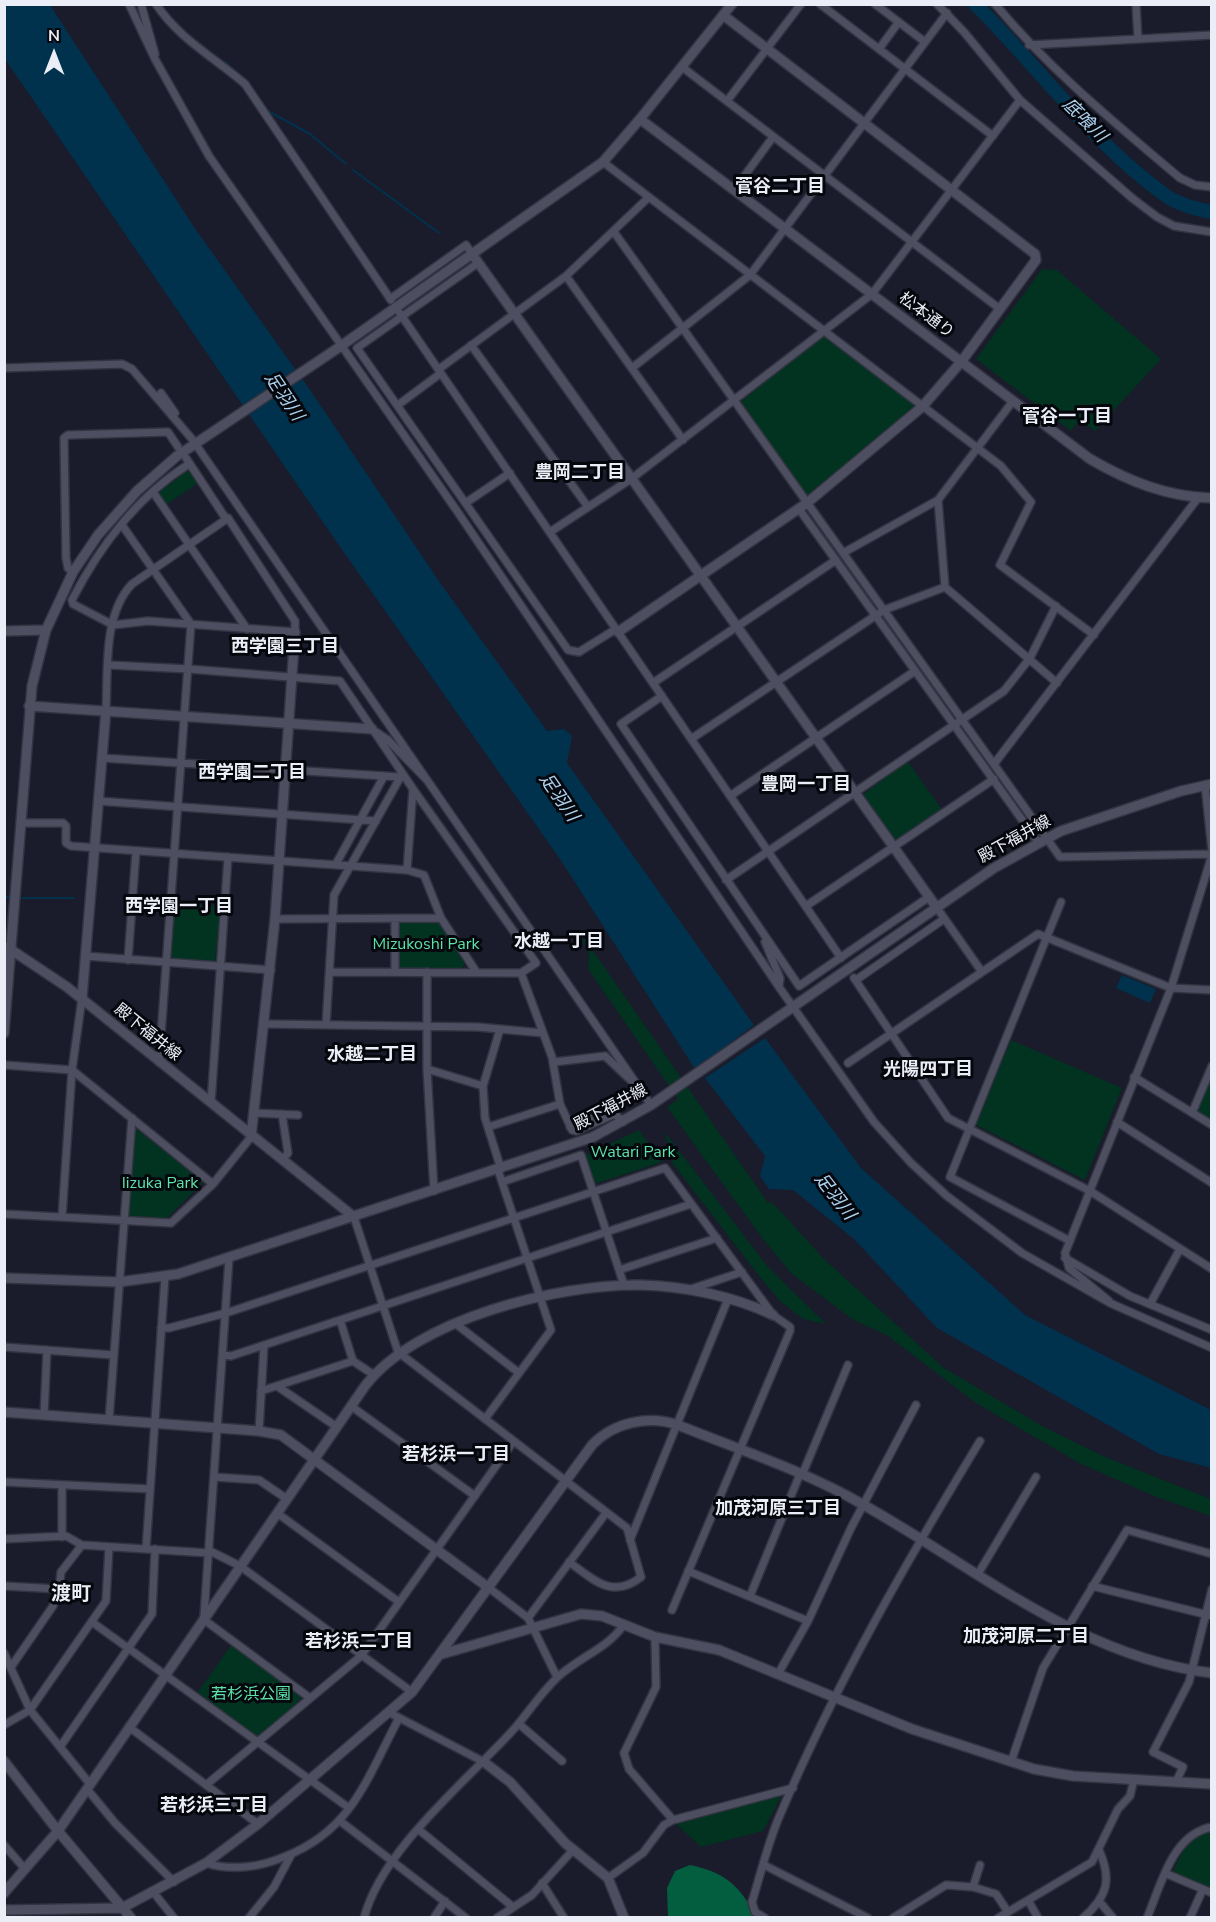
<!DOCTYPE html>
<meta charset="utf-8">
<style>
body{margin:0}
#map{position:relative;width:1216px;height:1922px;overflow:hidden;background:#1a1b2b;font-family:"Nunito Sans",sans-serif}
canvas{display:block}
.frame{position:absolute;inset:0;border:6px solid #ebedf7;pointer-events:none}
.north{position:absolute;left:24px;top:24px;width:60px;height:60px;-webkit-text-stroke:4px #06070d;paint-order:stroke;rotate:0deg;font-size:16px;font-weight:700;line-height:24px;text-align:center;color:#ebedf7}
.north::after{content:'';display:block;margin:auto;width:21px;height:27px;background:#ebedf7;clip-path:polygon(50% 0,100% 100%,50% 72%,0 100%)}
</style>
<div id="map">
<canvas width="1216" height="1922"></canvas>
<div class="frame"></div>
<div class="north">N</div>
</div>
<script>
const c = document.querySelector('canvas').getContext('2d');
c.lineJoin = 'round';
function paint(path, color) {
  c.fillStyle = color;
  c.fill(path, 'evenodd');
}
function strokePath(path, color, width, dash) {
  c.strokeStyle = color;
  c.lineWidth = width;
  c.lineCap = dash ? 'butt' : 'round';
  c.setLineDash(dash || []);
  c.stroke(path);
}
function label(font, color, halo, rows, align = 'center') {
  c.font = font + ' "Nunito Sans","Noto Sans JP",sans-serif';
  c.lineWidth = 6;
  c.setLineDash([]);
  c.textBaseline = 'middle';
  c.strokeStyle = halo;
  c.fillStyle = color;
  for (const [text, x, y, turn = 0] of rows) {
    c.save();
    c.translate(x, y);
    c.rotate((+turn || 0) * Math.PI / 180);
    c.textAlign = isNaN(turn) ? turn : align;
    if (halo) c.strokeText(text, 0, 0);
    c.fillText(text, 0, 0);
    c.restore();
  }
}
paint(new Path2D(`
 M1042 269 1057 270 1161 359 1095 431 1079 420 1071 431 976 359Z
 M824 332 922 407 805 500 737 405Z
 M188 470 198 483 166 505 158 493Z
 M905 763H909L941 808V812L898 841 894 840 862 795Z
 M175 904 221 906 215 962 171 959Z
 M399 923H439L465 964 461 969H398Z
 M580 932 768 1203 772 1202 825 1260 944 1368 1044 1427 1103 1456 1211 1499V1516L1154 1496 1081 1464 976 1403 888 1336 852 1319 792 1274 763 1239 667 1107 678 1099 588 969 589 955Z
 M1011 1040 1122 1088 1085 1180 976 1125Z
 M1211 1077V1121L1199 1113 1198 1110Z
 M135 1128 204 1182 166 1219 129 1217Z
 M639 1130 662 1162 595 1184 585 1155Z
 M664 1131 768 1267 826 1324 803 1319 780 1301 763 1281 673 1164Z
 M232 1644 303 1697 259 1738 197 1693Z
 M783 1793 763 1831 701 1847 675 1823Z
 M1211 1832 1212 1885 1209 1890 1173 1872C1181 1853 1189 1835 1211 1832Z`), '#023220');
paint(new Path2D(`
 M690 1865C727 1873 738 1885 757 1917H668L667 1888 675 1871Z`), '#025e3f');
paint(new Path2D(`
 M4 5H50L194 227 310 390 443 587 547 731 564 729 572 736 567 763 754 1025 695 1069 560 859 338 544 5 59Z
 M1122 975 1156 989 1150 1003 1116 988Z
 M765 1038 861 1168 1025 1315 1211 1410V1468L1159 1454 937 1328 854 1239 793 1190 769 1189 760 1176 765 1156 705 1078Z`), '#00324e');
strokePath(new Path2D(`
 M161 4 170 17
 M209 51 217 57
 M225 62 235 71
 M266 110 310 134 346 164
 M353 170 439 233
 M4 897H11
 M17 898H74`), '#00324e', 2);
strokePath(new Path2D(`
 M975 4C1039 67 1091 142 1165 195 1179 205 1195 209 1212 212`), '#00324e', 14);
const street = new Path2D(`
 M129 4 155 59 209 156 457 511 779 987 874 1122 911 1163 947 1196 1022 1253 1110 1303 1212 1348
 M141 4 155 54
 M156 4C179 39 215 58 245 84L391 300
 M820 4 993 136
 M875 4 925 42
 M937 4 964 32 1020 100 1132 198 1157 217 1174 226 1212 232
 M995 4C1050 70 1115 123 1180 178L1195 185 1212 187
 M1136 4 1138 39
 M1029 45 1212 35
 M879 49 898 23
 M682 67 1000 309
 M727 101 801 4
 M603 162 1001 466 1031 502 1000 565 1094 635
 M734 190 773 137
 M614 232 1060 857 1212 854
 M478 263 357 348 568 650 579 652 616 629
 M566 276 683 440
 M390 299 466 245 472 254
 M399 312 841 958
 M471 345 588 507
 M4 368 122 364 132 369 192 439 651 1105
 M632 368 750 275 947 13
 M439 369 566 276 649 197
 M161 393 175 413
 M398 405 441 373
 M186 458 226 519
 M153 492 247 629
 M938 500 945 587 1057 683
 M467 502 510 473
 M799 509 1038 842
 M122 525 191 624 159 1062
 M550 532 631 479 872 294 1020 100
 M843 553 938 500 1013 401
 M73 572 68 568 66 558 64 438 68 435 168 432 178 447
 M653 683 836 560
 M662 696 621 724 799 986 929 897
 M106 710C108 670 103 614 132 584L228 518 295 621V632L148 621 113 625 73 604 72 600C99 547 138 496 189 464
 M376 732 388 740 427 780
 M691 739 884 610 945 587
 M102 758 400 777
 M994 764 1198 498
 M1205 785 1212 851
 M730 796 915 671
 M98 801 376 821
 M20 823H63L66 826V843L71 846 407 870 413 789 340 681 189 669 109 665
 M336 864 384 776
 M407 870 424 875 441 918 477 973
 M726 880 1004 691 1030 658 1056 606
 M1061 902 950 1177 1070 1241
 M806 906 994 779
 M937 908 982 972
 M275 919 441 918
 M395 919V972
 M765 942 780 978 779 987
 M85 956 271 970
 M128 960 136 851
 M330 972 521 973 536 963 413 789
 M427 972V1069L434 1191
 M521 973 552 1057 560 1104 572 1130 576 1131 615 1114 623 1122
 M854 978 948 1118 1090 1191 1212 1269
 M856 980 944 919
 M266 1024 478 1027 543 1033
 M326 1025 334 895 401 776
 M500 1029 483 1086 485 1118 501 1169
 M554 1062 605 1056 637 1086
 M848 1063 1038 934 1171 988 1212 990
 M4 1065 72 1070 213 1184
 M427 1069 483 1086
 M1134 1077 1212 1125
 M211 1103 228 857
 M255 1113 298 1115
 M1192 1113 1212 1066
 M282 1114 288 1153 282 1160
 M1117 1122 1212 1183
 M488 1127 560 1104
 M570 1127 607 1112 624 1101
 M502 1182 581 1155 624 1285
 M4 1214 171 1223 213 1184 251 1137
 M62 1217 72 1070 82 998
 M354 1217 398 1352 627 1528 641 1577C612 1600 593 1579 569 1562
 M1065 1258 1130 1296 1212 1330
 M619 1270 717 1238
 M688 1290 742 1272
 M1109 1301 1069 1268 1065 1253 1171 988 1212 855
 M1150 1304 1180 1249
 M340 1320 353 1361 374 1375
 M456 1324 519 1373
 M161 1328H169L226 1313 665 1168 773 1315 790 1327V1331L672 1610
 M4 1347 113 1355
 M223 1355 231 1356 691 1204
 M277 1386 337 1427
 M261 1391 353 1361
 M351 1406 475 1496
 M44 1415 47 1350
 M485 1419 551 1330 498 1170
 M109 1420 132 1118
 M259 1431 264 1345
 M802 1475 848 1365
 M214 1477 259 1480 287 1499
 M4 1482 150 1489
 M277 1513 399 1602
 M62 1537V1485
 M4 1539 66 1536 82 1545 209 1553
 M630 1540 728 1299
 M146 1549 165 1277
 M210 1551 240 1566 412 1692
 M688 1571 808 1621
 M978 1574 1036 1477
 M4 1586 59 1589
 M1092 1586 1212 1616
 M489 1588 528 1618 557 1677
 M750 1596 800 1474
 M204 1616 229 1259
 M528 1618 606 1513
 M203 1619 310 1698
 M92 1622 349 1808
 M655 1637 656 1687 624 1753 629 1769 673 1820
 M4 1653 30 1710 90 1784
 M11 1667 53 1606 59 1589 61 1572 82 1545
 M778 1674 808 1621 851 1528 916 1405
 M390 1713 484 1762
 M519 1724 562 1761
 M4 1725 30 1710 106 1601 109 1547
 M129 1727 258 1824
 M60 1747 152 1614 155 1549
 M1011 1762 1043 1668 1127 1530 1212 1554
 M1176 1782 1183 1767 1153 1752 1189 1682 1212 1589
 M206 1785 361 1656 513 1442
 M87 1789 115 1823 174 1882
 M340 1821 466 1918
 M418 1829 513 1907
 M4 1845 25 1869
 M206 1863C227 1870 252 1868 273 1861 350 1836 364 1784 399 1718
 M764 1865 868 1918
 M1167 1874 1212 1893
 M608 1878 643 1853 664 1825 673 1820 793 1788
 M542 1883 564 1918
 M973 1887 980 1865
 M154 1893 174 1918
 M1028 1900 1038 1918
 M1099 1901 1113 1918
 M249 1918 274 1887 291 1855
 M364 1918C382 1849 467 1781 514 1729 529 1712 542 1691 559 1676 580 1657 606 1649 623 1626
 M434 1918 445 1901
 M497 1918 532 1895 573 1850
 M765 1918 755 1912 752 1902C761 1873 768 1842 780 1815 835 1685 907 1561 980 1441
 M893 1918 946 1885 973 1887 996 1894 1008 1912
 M998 1918 1092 1862 1118 1809 1130 1796 1134 1779
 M1083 1918C1108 1896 1112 1879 1099 1850
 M1147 1918C1161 1885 1172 1834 1212 1827
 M1190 1918 1203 1889`);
const secondary = new Path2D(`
 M640 119 1090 459C1128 481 1167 497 1212 498
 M472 254 937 908
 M4 631 46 630
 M618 632 807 503 922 407 961 362 1036 260 1035 254 723 15
 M29 706 372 729
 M7 947 67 987 354 1217
 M82 998 106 710
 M4 1033 32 686 46 630 73 572 98 535 137 491 177 456 338 348 603 162 640 119 732 4
 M251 1137 275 919 295 632
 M4 1278 119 1282 178 1274 593 1137 651 1105 994 868 1061 831 1181 791 1212 784
 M4 1412 259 1431 281 1435 489 1588
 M442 1654 581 1614 602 1616 655 1637 719 1650 912 1729 1034 1769 1073 1776 1212 1784
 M4 1761 58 1831 131 1918
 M484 1762 510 1782 565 1843 608 1878 624 1918
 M4 1893 58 1831 365 1386C416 1319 558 1284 640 1285 684 1286 733 1296 773 1315
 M4 1910 122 1908 206 1863 258 1824 412 1692 592 1445C614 1422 649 1415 678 1425 740 1450 805 1471 862 1504 975 1567 1079 1657 1212 1673`);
strokePath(street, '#333441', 10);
strokePath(secondary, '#333441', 12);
strokePath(street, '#4d4f61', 7);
strokePath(secondary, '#4d4f61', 9);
label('16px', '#ebedf7', '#06070d', [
 ["松本通り",926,316,37],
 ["殿下福井線",1015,840,-29],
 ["殿下福井線",147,1033,39],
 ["殿下福井線",611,1108,-28]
]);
label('16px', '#5be3a9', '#06070d', [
 ["Mizukoshi Park",426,945],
 ["Watari Park",633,1153],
 ["Iizuka Park",160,1184],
 ["若杉浜公園",251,1695]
]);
label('italic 18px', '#abd3f0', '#06070d', [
 ["底喰川",1084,121,45],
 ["足羽川",283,397,56],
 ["足羽川",558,798,55],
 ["足羽川",834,1197,52]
]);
label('bold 18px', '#ebedf7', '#06070d', [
 ["菅谷二丁目",780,188],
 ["菅谷一丁目",1067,418],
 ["豊岡二丁目",580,474],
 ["西学園三丁目",285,648],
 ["西学園二丁目",252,774],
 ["豊岡一丁目",806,786],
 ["西学園一丁目",179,908],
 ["水越一丁目",559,943],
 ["水越二丁目",372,1056],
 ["光陽四丁目",928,1071],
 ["若杉浜一丁目",456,1456],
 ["加茂河原三丁目",778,1510],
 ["加茂河原二丁目",1026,1638],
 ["若杉浜二丁目",359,1643],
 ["若杉浜三丁目",214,1807]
]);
label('bold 20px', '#ebedf7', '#06070d', [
 ["渡町",71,1595]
]);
</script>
